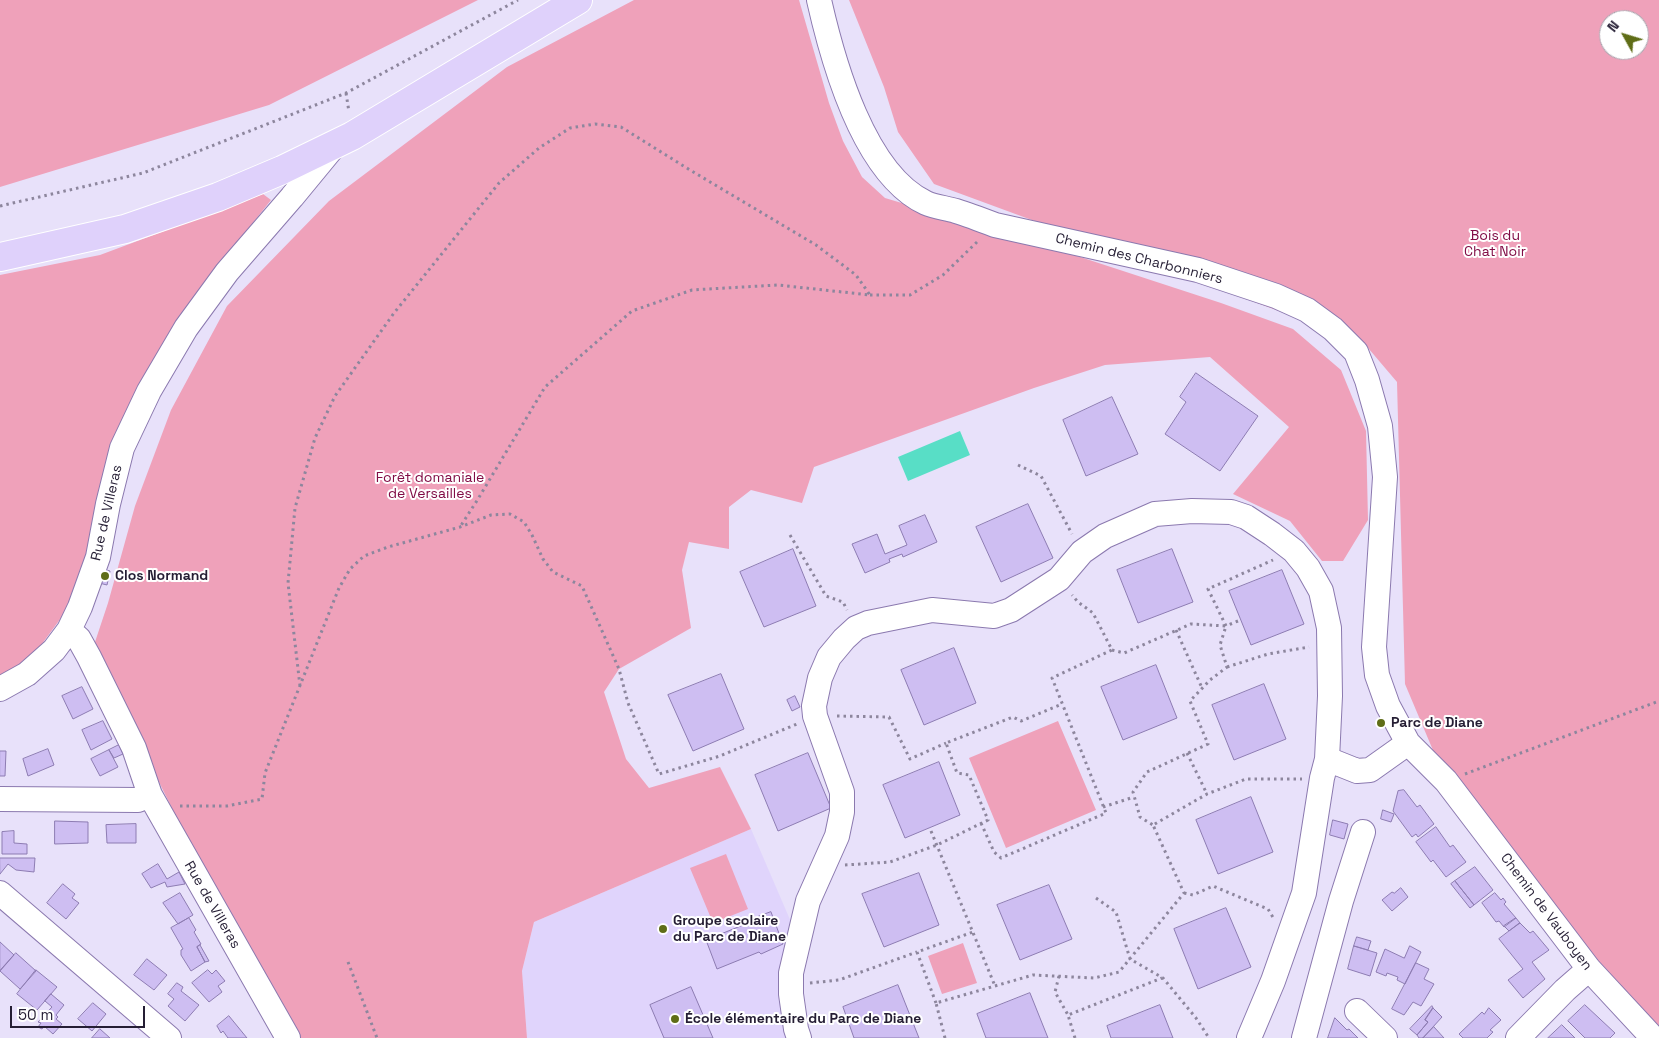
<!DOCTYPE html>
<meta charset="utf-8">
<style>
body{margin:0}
#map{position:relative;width:1659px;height:1038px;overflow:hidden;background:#e8e1fa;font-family:"Space Grotesk",sans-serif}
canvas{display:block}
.north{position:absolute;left:1599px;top:10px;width:50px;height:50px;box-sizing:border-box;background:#fff;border:1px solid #a8a5ae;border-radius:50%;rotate:309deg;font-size:14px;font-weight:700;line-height:20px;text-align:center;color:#251e34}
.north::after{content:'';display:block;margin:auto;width:18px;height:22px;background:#5f6d17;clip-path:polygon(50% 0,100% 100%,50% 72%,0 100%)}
.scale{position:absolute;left:10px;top:1006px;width:135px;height:22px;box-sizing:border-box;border:2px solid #251e34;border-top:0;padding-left:6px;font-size:15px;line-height:18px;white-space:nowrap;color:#251e34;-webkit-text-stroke:4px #fff;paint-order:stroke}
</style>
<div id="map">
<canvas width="1659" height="1038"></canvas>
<div class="north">N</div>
<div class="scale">50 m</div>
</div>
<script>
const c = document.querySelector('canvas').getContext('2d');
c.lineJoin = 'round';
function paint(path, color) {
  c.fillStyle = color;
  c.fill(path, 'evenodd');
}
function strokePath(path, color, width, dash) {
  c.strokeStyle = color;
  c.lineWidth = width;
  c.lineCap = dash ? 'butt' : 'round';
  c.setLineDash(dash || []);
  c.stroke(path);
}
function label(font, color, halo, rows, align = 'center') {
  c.font = font + ' "Space Grotesk",sans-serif';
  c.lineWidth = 4;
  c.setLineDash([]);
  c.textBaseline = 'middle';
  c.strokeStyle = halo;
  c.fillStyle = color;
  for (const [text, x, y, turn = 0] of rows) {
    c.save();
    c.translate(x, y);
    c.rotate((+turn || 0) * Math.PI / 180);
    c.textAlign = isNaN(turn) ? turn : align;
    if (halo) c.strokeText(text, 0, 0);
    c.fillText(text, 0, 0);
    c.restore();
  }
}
paint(new Path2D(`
 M751 829 797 936 792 1038H527L522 971 534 922Z`), '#e0d4fc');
paint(new Path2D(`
 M0 0H478L269 105 0 187Z
 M634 0H799L829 103 843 141 862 177 885 198 1068 253 1221 303 1293 329 1341 370 1366 431 1368 520 1343 561H1322L1290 521 1233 494 1289 427 1210 357 1105 365 1034 388 814 467 802 503 751 490 729 507V549L689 542 682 570 691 628 619 669 604 692 626 759 649 788 720 767 751 829 534 922 522 971 527 1038H297L194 853 93 648 108 603 135 506 171 410 227 306 329 201 507 67Z
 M849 0H1659V1038L1446 781 1405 684 1397 382 1363 342 934 184 898 132 884 87ZM1609 20H1639V50H1609Z
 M263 194 271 200 185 309 147 373 95 526 75 592 61 618 36 652 8 675 0 677V275L100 255Z
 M1058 721 1096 810 1006 848 969 758Z
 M726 854 748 909 713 923 690 868Z
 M963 943 977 983 942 994 928 956Z`), '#efa1ba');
paint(new Path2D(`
 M960 431 970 455 908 481 898 457Z`), '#58dec6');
const building = new Path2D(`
 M1196 373 1258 416 1220 471 1165 434 1186 402 1180 397Z
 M1112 397 1138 454 1086 476 1063 420Z
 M1028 504 1053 558 1001 582 976 527Z
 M925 515 937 542 903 557 902 554 889 559 890 562 865 573 852 544 877 534 885 554 907 545 899 526Z
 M793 549 816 606 764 627 740 572Z
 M1172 549 1193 602 1138 623 1117 570Z
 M103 569 110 571 107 585 99 583Z
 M1282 570 1304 624 1251 645 1229 591Z
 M954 648 976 703 924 725 901 670Z
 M1156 665 1177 718 1123 740 1101 687Z
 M721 674 744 729 693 751 668 695Z
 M1264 684 1286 739 1234 760 1212 705Z
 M82 687 93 709 73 719 62 696Z
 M795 696 800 707 792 711 787 700Z
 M103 721 112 739 91 750 82 730Z
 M119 745 123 754 114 758 109 750Z
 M48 749 54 765 28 776 23 759Z
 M109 750 118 767 100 776 91 759Z
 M0 751H6L5 776H0Z
 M808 753 831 808 778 831 755 775Z
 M939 762 960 815 905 838 883 785Z
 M1404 790 1417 807 1420 805 1434 824 1418 837 1416 834 1412 837 1393 811 1398 791Z
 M1251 797 1273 852 1218 874 1196 820Z
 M1383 810 1394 814 1391 822 1381 819Z
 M1333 820 1348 824 1344 839 1330 835Z
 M55 821 88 822V843L55 844Z
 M136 824V843H107L106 825Z
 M1436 827 1450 847 1453 845 1466 862 1446 877 1433 860 1431 862 1416 842Z
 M14 831V843L27 844V854H2V832Z
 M0 858H35L34 872 16 870 8 864 0 874Z
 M158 864 167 879 179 872 185 884 167 887 165 882 151 888 142 874Z
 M1475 867 1493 890 1474 905 1455 881Z
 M919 873 939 925 884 947 862 894Z
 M1455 881 1474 905 1470 908 1451 884Z
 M63 884 75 894 72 898 79 903 66 919 47 903Z
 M1049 885 1072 939 1020 960 997 905Z
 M1401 888 1408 897 1392 911 1382 900 1392 892 1394 893Z
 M180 893 193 915 178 924 163 903Z
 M1495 893 1501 900 1503 898 1506 902 1504 904 1516 918 1504 927 1499 921 1496 922 1482 903Z
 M1226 908 1251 967 1198 989 1174 929Z
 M771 912 783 944 761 954 759 952 717 969 706 940 748 923 747 921Z
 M189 918 196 930 194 932 201 944 197 947 205 962 191 971 181 955V950L183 949 171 928Z
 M1516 918 1520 923 1509 931 1504 926Z
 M1520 923 1530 933 1533 931 1549 950 1532 962 1545 979 1523 998 1508 980 1523 969 1499 939Z
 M1357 937 1371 941 1368 950 1354 946Z
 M0 942 14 955 0 971Z
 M200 945 209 961 205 962 197 947Z
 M1354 946 1377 953 1370 976 1348 969Z
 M1410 946 1421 952 1405 984 1397 980 1398 977 1387 973 1386 976 1376 972 1385 949 1404 958Z
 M16 953 36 971 20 989 0 971Z
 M147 959 167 975 154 990 134 975Z
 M1416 963 1429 969 1424 979 1434 984 1421 1006 1413 1002 1404 1015 1392 1009Z
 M36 970 57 987 37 1010 17 994Z
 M208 970 212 974 216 970 225 981 218 986 222 992 209 1002 192 983Z
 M177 983 183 987 181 991 199 1005 185 1021 168 1006 174 999 168 994Z
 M898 985 919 1038H854L843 1007Z
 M691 987 713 1038H664L650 1005Z
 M1030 993 1048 1038H986L977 1014Z
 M51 994 64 1005 56 1015 58 1017 56 1019 62 1024 53 1034 44 1026 42 1029 38 1027 41 1023 38 1022 52 1007 45 1001Z
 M93 1003 106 1014 92 1031 78 1019Z
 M1160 1005 1173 1038H1111L1107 1026Z
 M1585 1005 1615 1033 1610 1038H1585L1568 1021Z
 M1432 1006 1433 1008 1425 1020 1428 1022 1417 1035 1410 1029Z
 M1433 1008 1442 1017 1423 1038H1419L1417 1035 1428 1022 1425 1020Z
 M1489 1008 1501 1020 1490 1030 1493 1032 1487 1038H1463L1459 1034 1482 1012 1484 1014Z
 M229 1016 247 1038H228L223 1031 221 1033 217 1026Z
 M1335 1018 1347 1030 1349 1029 1358 1038H1328Z
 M1562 1025 1575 1038H1548Z
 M1434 1027 1444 1038H1423Z
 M100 1029 110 1038H92Z`);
paint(building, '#cebef2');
strokePath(building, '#8d7cb2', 1);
const minor = new Path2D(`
 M819 0C833 62 864 174 926 203 935 207 946 208 956 211 969 215 982 220 995 225L1198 270 1276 296 1307 310 1333 329 1356 352 1367 380 1380 426 1385 477 1374 647 1377 675 1388 706 1408 743 1446 781 1589 969 1653 1038
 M69 630 79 639 89 657 134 748 150 795 288 1038
 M0 689 27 674 54 650 69 630 80 607 98 557 108 504 122 448 149 391 186 328 227 272 292 197 334 146
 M1327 759 1357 771 1370 770 1408 743
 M0 799 138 800 150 795
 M0 893 169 1038
 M1357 1011 1385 1038
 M799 1038 796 1029 791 994V973L808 901 837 836 842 812V792L815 716 814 706 820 678 829 657 844 639 856 628 868 623 932 610 994 616 1011 610 1059 579 1082 552 1105 536 1155 514 1192 511 1231 512 1246 517 1272 534 1294 551 1308 568 1321 591 1329 628 1330 696 1327 759 1322 778 1304 893 1273 981 1249 1038
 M1304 1038 1341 901 1363 832
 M1518 1038 1565 990 1589 969`);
const major = new Path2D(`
 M0 257 125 229 218 197 282 170 352 136 578 0`);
strokePath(minor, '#8b79af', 26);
strokePath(major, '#fff', 30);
strokePath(new Path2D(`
 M346 93 349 112
 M0 206 143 173 346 93 518 0
 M870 295H910L943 275 978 241
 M1018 465 1041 476 1072 534
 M790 535 826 596 843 602 847 610
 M1238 621 1226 626 1208 589 1273 560
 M1176 630 1202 688
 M1112 650 1124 653 1191 624 1226 626 1220 645 1227 667 1210 680 1190 701 1208 744 1147 772 1133 792 1140 817 1153 825
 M1227 667 1268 654 1309 647
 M300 686 288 583 295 508 315 438 335 396 394 313 499 183 539 148 570 128 595 124 621 127 690 170 816 245 856 275 870 295 778 285 692 290 632 311 545 387 478 499 460 527
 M837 716 889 717 910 759 946 743
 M1187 753 1207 794
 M1465 774 1659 701
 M180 806H227L262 799 265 773 339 588 350 569 364 556 388 547 460 527 491 515 510 514 524 522 532 535 543 559 553 572 582 586 619 669 628 703 659 774 720 756 797 724
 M1103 807 1134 797
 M981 823 994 852 1001 858 1106 813 1052 678 1112 650 1093 613 1078 602 1072 595
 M931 831 995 986
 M845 865 890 862 937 845 988 820 969 775 957 773 946 743 1013 717 1021 721 1062 704
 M1184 893 1193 895 1213 886 1268 909 1274 919
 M1096 898 1116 912 1130 959 1163 978 1196 1018 1209 1038
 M348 962 377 1038
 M1059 976 1055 992 1068 1015
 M810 983 839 980 917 952
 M936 1003 917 952 973 932
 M945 1038 936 1003 1033 975 1094 978 1119 972 1184 893 1153 825 1207 794 1246 779H1302
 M1075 1038 1068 1015 1162 978`), '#8d869d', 3, [2.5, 4]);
strokePath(minor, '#fff', 24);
strokePath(major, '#dfd1fb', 28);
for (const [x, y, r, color] of [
 [105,576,5,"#5f6d17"],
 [1381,723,5,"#5f6d17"],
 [663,929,5,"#5f6d17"],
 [675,1019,5,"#5f6d17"]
]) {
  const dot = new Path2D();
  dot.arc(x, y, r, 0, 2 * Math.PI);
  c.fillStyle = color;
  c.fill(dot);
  strokePath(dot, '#fff', 2);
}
label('14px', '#810d46', '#fff', [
 ["Bois du",1495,236],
 ["Chat Noir",1495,252],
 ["Forêt domaniale",430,478],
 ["de Versailles",430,494]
]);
label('14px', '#251e34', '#fff', [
 ["Chemin des Charbonniers",1139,259,14],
 ["Rue de Villeras",107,513,-77],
 ["Rue de Villeras",212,905,60],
 ["Chemin de Vauboyen",1546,912,53]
]);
label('bold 14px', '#251e34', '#fff', [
 ["Clos Normand",115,576],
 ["Parc de Diane",1391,723],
 ["Groupe scolaire",673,921],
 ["du Parc de Diane",673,937],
 ["École élémentaire du Parc de Diane",685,1019]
], 'left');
</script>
